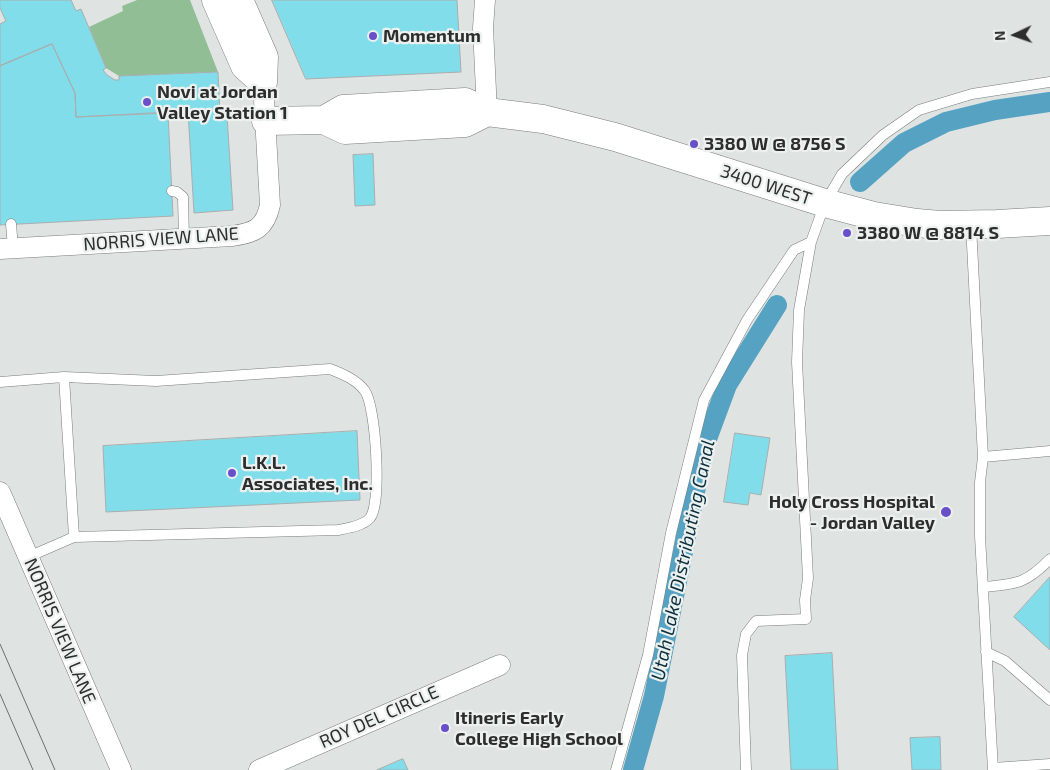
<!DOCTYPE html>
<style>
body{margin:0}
#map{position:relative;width:1050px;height:770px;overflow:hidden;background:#dfe4e3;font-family:"Exo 2",sans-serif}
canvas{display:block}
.north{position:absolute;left:990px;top:10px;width:50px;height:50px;-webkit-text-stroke:4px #ecf1f0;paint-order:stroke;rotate:267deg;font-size:14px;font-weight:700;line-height:20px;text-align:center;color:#2c2e2e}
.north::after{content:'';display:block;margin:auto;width:18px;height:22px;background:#2c2e2e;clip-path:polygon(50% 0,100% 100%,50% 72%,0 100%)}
</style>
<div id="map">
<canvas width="1050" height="770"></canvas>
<div class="north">N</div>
</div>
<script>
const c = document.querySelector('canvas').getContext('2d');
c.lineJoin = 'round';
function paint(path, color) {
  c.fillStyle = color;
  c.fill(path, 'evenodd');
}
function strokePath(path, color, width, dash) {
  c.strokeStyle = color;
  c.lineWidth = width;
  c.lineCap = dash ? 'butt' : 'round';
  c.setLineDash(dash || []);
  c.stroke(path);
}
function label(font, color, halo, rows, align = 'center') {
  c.font = font + ' "Exo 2",sans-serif';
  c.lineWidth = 4.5;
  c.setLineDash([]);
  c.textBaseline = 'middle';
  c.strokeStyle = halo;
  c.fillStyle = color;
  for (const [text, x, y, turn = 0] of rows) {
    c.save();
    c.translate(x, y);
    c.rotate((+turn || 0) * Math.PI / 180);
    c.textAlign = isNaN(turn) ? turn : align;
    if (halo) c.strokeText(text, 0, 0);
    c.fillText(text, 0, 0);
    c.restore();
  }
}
paint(new Path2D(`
 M137 0H190L218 72 119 76 106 68 89 27 123 11 122 6Z`), '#92be95');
strokePath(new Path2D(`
 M860 182 904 143 946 122 995 110 1050 102
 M633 770 654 696 704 447 727 385 777 305`), '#56a2c2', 20);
const building = new Path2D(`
 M0 0H71L76 11 81 9 106 68 103 70 107 75 115 80H119V76L218 72 220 115H227L233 210 194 213 188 111 76 117 75 93 52 44 0 66V24L6 21 0 8Z
 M272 0H457L461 72 306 79Z
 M52 44 75 93 76 117 168 113 173 216 0 225V66Z
 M373 154 375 205 355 206 353 155Z
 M357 431 360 500 106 512 103 446Z
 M735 433 770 438 761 495 750 493 748 505 724 502Z
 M1050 577V650L1014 617Z
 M832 653 838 770H791L785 656Z
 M940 737 941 770H912L910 738Z
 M403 759 408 770H377Z`);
paint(building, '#82ddea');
strokePath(building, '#a9adae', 1);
const lane = new Path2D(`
 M172 191 177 192 183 197 184 239
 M11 224 13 248
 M971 225 983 457 1050 451
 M64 377 156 381 330 369C343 374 357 380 365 391 376 407 382 503 370 518 363 526 348 528 338 530L74 537
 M0 382 64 377 74 537 28 557
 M983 457 980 482V536L993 770
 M983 587C1016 584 1026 584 1050 559
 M986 652 1005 661 1050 700
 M993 768 1050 764
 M616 770 648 655 671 533 704 400 747 320 794 250 811 242
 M746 770 742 655 746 634 756 621 806 619 805 600 808 578 797 362 799 310 811 242 825 203 842 174 883 135 919 110 972 94 1050 82`);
const street = new Path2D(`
 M485 0 483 28 487 112
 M0 249 232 236C255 233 265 228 270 205L263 82
 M0 492 121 770
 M259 770 500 665`);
const secondary = new Path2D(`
 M216 0 245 66 263 82
 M239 0 264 57 263 82
 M324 120 343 109 465 102 487 112 543 119 615 137 825 203 874 216 917 223 940 225 997 224 1050 221
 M266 121 324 120 345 130 465 123 487 112`);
strokePath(lane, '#787c7b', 11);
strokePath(street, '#787c7b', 21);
strokePath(secondary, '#787c7b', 29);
strokePath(lane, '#fff', 10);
strokePath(street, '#fff', 20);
strokePath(secondary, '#fff', 28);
strokePath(new Path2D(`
 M0 644 55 770
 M0 694 33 770`), '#6c6f6f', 1);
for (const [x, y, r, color] of [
 [373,36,5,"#6950c9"],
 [147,102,5,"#6950c9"],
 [694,144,5,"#6950c9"],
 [847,233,5,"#6950c9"],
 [232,473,5,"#6950c9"],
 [946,512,6,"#6950c9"],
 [445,728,5,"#6950c9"]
]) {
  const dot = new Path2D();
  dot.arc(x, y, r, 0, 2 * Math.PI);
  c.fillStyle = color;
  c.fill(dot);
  strokePath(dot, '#ecf1f0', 2);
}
label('bold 18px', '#2c2e2e', '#ecf1f0', [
 ["Momentum",383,36],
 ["Novi at Jordan",157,92],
 ["Valley Station 1",157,113],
 ["3380 W @ 8756 S",704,144],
 ["3380 W @ 8814 S",857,233],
 ["L.K.L.",242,463],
 ["Associates, Inc.",242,484],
 ["Holy Cross Hospital",935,502,"right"],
 ["- Jordan Valley",935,523,"right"],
 ["Itineris Early",455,718],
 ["College High School",455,739]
], 'left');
label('18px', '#2c2e2e', '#ecf1f0', [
 ["3400 WEST",766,185,18],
 ["NORRIS VIEW LANE",161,239,-4],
 ["NORRIS VIEW LANE",60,631,67],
 ["ROY DEL CIRCLE",379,717,-24]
]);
label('italic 19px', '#0a2f3c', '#ecf1f0', [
 ["Utah Lake Distributing Canal",683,560,-78]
]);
</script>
